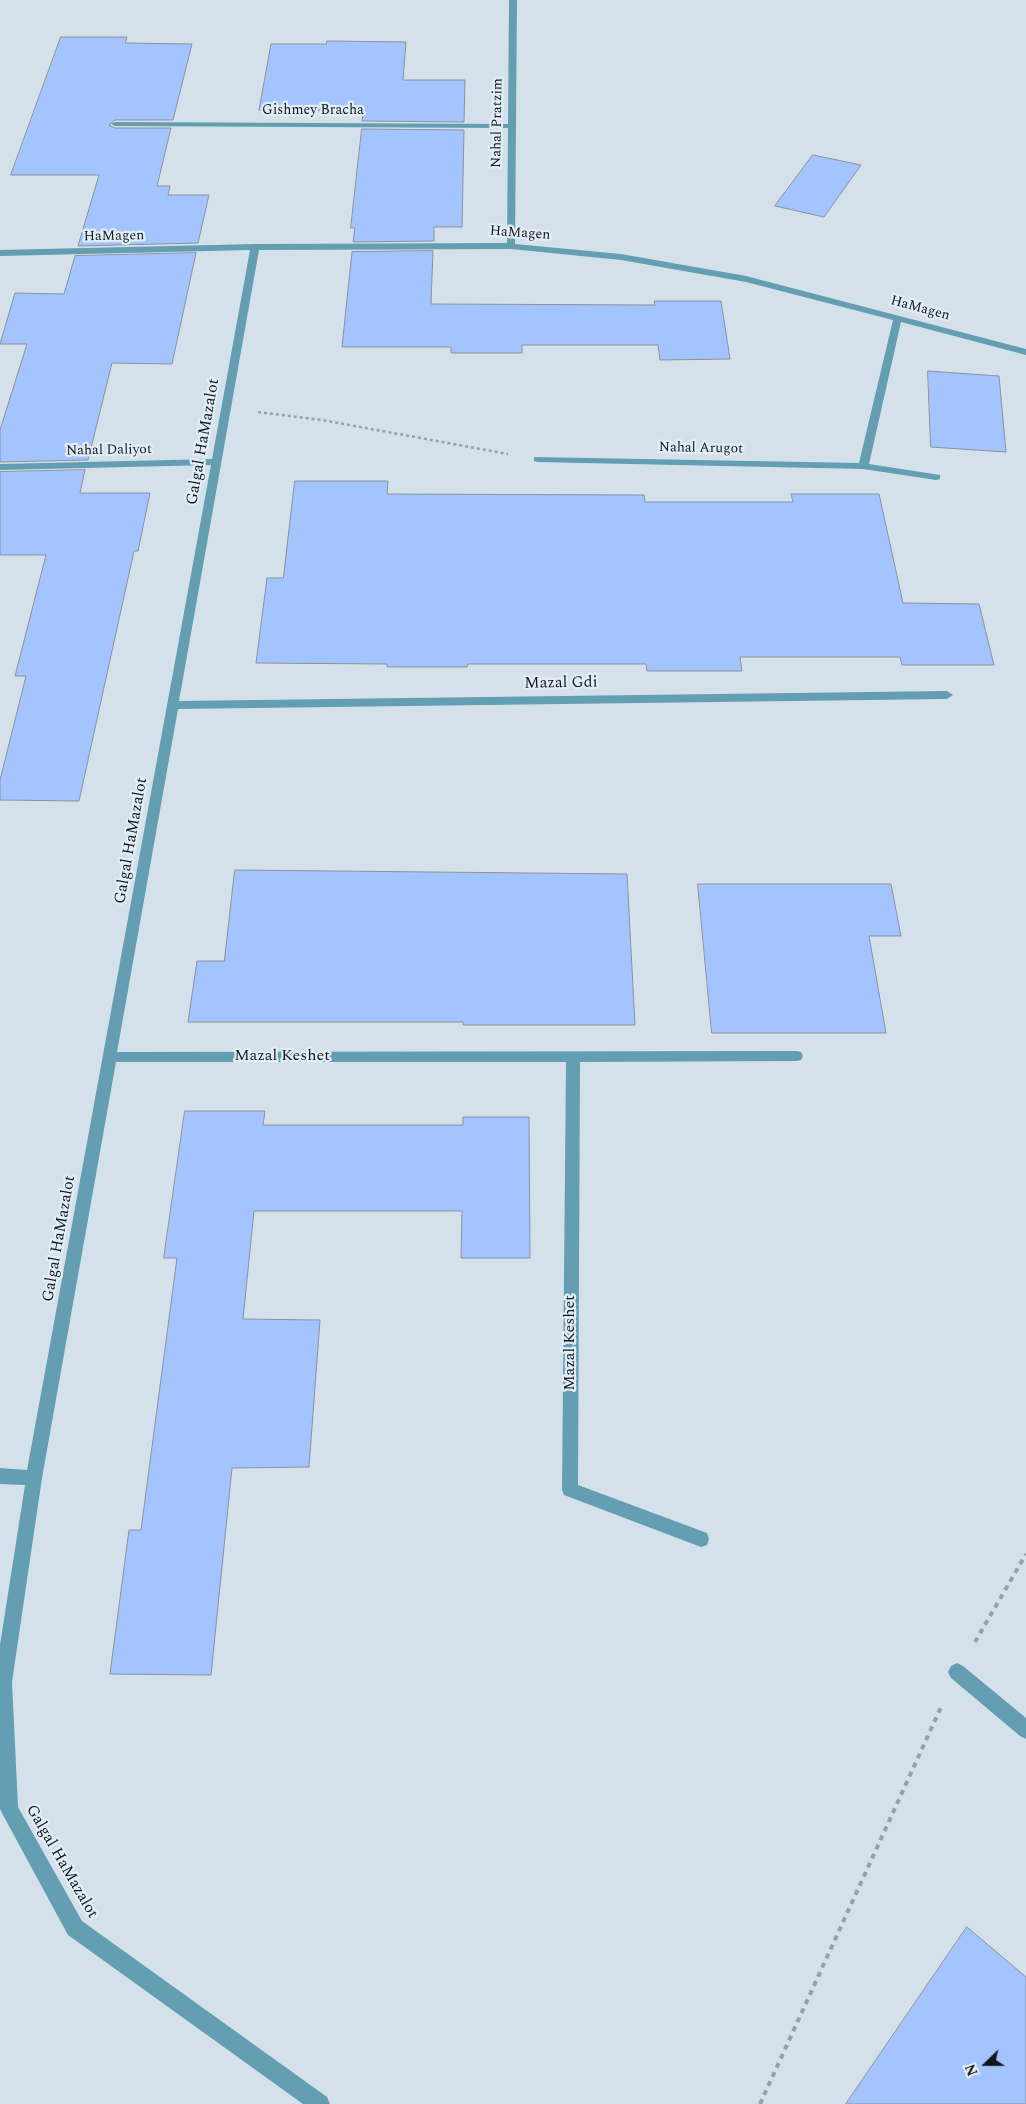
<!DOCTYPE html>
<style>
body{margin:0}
#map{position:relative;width:1026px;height:2104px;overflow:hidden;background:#d5e1ea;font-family:Spectral,serif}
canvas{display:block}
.north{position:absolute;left:961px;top:2039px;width:50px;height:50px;-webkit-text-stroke:4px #e2eef7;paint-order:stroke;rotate:248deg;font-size:14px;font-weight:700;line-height:20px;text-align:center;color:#121619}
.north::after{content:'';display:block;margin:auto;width:18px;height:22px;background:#121619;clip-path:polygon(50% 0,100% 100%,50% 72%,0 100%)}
</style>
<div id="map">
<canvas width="1026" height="2104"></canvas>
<div class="north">N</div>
</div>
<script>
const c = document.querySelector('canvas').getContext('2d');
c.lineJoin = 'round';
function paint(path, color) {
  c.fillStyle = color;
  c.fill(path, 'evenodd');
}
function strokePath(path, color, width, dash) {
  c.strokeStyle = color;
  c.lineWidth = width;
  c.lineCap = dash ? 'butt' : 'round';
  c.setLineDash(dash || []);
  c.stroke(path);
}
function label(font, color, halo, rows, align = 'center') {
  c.font = font + ' Spectral,serif';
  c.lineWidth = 4.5;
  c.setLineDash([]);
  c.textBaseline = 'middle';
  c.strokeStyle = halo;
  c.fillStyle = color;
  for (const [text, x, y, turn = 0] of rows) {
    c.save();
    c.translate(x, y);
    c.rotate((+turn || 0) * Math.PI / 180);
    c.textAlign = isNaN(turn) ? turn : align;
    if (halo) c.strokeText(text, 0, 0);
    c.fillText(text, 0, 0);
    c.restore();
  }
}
const building = new Path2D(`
 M61 37H127L125 43 192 44 173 120H115L109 125 115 128H171L157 186H170L168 195H209L198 243 78 246 99 175H11Z
 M327 41 406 42 403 80H465L464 122 362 121 364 110H259L271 44H326Z
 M362 129 464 130 462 227H434V241L353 242 355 228H351Z
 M813 155 861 165 824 217 775 206Z
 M433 251 431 304 655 305 654 301H721L730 359 660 360 658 345H522V353H451V347H342L352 252Z
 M196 253 172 364 112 363 88 460 0 462V430L27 344H0L15 293 64 294 75 256Z
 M928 371 999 376 1006 452 931 447Z
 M85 470 80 493H150L138 551H134L79 801 0 800V780L26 676H15L46 555H0V472Z
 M295 481H388L387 494 644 495 645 502H793L791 494H879L903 603 979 604 994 665H902L900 657H740L742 671H647L646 664H468L467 667H387V664L256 663 267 578H283Z
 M235 870 627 874 635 1025H463V1022H188L197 961H224Z
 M698 884H891L901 936H869L886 1033H712Z
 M185 1111H265L263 1125H463V1117H529L530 1258H461L462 1211H254L243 1319 320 1320 309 1467 232 1468 211 1675 110 1674 129 1530H141L177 1258H164Z
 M967 1927 1026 1977V2104H846Z`);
paint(building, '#a3c4ff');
strokePath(building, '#8b919d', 1);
strokePath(new Path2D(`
 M258 412 322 420 508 454`), '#96a0a7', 2.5, [3, 3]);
strokePath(new Path2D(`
 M975 1642 1026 1554
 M760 2104 942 1705`), '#96a0a7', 4, [5, 5]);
paint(new Path2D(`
 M509 0H517L515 244 621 254 746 276 1026 349V355L901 322 869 464 940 475V479L936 480 863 469 538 462 534 461V457L859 463 893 320 746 282 621 260 511 249 259 250 179 701 947 691 953 695 947 699 178 709 117 1052 796 1051 801 1052 803 1056 801 1060 796 1061 580 1062 578 1485 707 1533 709 1539 707 1545 701 1547 564 1495 562 1490 566 1062H116L42 1478 12 1682 18 1807 82 1921 327 2097 330 2104H303L68 1935 3 1815 0 1809V1645L25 1485 0 1484V1468L27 1470 211 465 0 470V464L212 459 250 250 0 256V250L255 244 507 243 508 128 115 126 111 124 115 122 508 124Z
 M957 1663 963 1666 1026 1718V1739L1020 1736 951 1678 948 1672 951 1666Z`), '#649eb2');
label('14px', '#121619', '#e2eef7', [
 ["Gishmey Bracha",313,111],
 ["Nahal Pratzim",498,123,-89],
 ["HaMagen",520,234,4],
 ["HaMagen",114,237,-1],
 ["HaMagen",920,309,15],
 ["Nahal Arugot",701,449,1],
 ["Nahal Daliyot",109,451,-1]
]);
label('16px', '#121619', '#e2eef7', [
 ["Galgal HaMazalot",204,442,-80],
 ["Mazal Gdi",561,684,-1],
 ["Galgal HaMazalot",132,841,-80],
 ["Mazal Keshet",282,1057],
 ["Galgal HaMazalot",60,1239,-80],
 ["Mazal Keshet",571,1343,-90],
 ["Galgal HaMazalot",61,1862,60]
]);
</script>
